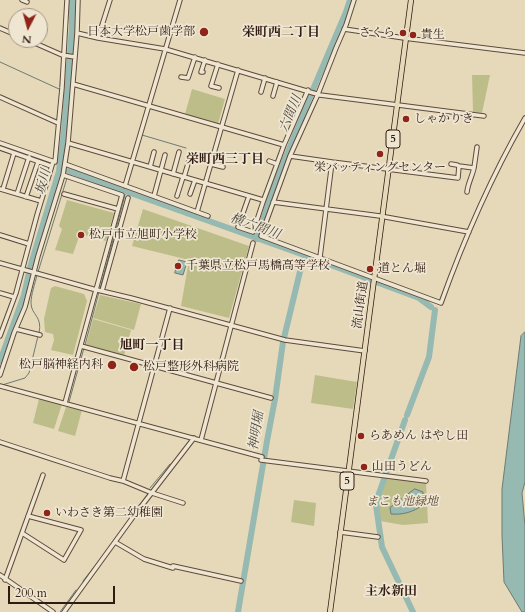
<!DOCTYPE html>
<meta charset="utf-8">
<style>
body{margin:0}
#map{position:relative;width:525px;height:612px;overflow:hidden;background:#e6d9b9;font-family:Cardo,serif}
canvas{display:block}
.north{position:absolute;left:8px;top:8px;width:40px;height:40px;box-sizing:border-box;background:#efe6d2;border:1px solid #a39485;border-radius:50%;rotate:186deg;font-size:11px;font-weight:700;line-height:16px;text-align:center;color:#301a11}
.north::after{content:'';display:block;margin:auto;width:14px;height:18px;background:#8f2418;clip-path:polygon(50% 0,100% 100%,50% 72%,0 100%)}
.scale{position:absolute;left:8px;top:586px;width:107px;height:18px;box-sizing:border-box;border:2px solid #301a11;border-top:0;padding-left:5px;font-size:12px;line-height:14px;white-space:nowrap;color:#301a11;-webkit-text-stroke:3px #efe6d2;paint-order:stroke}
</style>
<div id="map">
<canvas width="525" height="612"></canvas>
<div class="north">N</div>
<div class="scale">200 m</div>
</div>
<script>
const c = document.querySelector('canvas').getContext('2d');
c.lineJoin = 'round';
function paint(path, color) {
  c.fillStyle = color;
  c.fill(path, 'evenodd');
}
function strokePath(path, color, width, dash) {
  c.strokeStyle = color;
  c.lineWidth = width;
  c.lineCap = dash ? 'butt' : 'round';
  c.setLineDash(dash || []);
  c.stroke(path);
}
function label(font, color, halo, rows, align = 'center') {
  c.font = font + ' Cardo,"Noto Serif JP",serif';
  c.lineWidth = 3.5;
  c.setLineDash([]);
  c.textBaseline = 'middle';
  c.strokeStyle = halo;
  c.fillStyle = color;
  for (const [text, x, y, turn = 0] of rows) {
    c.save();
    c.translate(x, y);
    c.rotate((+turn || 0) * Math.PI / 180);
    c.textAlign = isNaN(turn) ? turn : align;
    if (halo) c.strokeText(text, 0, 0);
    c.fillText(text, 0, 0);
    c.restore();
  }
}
paint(new Path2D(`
 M472 75H490L482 113 473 112Z
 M192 89 225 99 218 124 185 114Z
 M67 200 114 213 106 241 80 234 73 254 55 250 62 229 59 226Z
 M143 209 249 246 229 318 181 306 189 260 132 246Z
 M55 286 84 294 87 301 73 355 51 350 54 340 53 334 45 332 44 319 51 288Z
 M100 295 141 304 134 330 93 318Z
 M93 319 131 330 124 356 86 345Z
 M315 375 357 382 353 409 311 403Z
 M39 399 62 404 54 429 33 423Z
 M69 406 82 410 75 436 58 431 66 407Z
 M385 478 426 483 428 523 403 525 380 521C375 502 379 496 385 478Z
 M294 500 316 503 314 526 291 522Z`), '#bdbd8a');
const water = new Path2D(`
 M179 260 187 262 183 275 175 273Z
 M525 332V482L522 493 525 526V612H522L504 582 502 536V489L521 336Z
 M415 489 423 492V505C413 512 403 515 391 514L390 508Z`);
paint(water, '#96bab2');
strokePath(water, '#6d7a72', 1);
strokePath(new Path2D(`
 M0 62 59 89
 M142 135 186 148
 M68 175 69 171
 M38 272 67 178
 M37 275C35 284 31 294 31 303 31 315 43 316 39 333
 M100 289 126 191
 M85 345 99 292
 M2 385 25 378 29 373 38 336
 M69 402 84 348
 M150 488 170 464
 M129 519 148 494
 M110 546 127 522
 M83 581 102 557
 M60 612 76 590`), '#6d7a72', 1);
strokePath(new Path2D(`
 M69 171 304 255 419 298 431 307
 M257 239 273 189 314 87 346 12 350 0
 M0 361 24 295 31 264 59 171 64 133 72 27V0
 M407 415 429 357 435 310
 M405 420 377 499 376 505 382 547 413 612
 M238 612 267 441 275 399 283 342 304 255`), '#96bab2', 6);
const minor = new Path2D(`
 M22 0 27 2
 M354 0 346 25 336 48 318 94 290 156 261 236 441 303C464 239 491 177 525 118
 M0 28 16 35
 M344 29 404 38 525 53
 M77 33 98 38 165 49 320 95 484 116
 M98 38 110 0
 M28 40 62 55 75 57
 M218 64 211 86 219 88
 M203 72H201L205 60
 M181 77 188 78 195 57
 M73 84 284 145
 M261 92 265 78
 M273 96 277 82
 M0 97 58 123
 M0 143 55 162 62 88 67 0
 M68 143 263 200
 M0 148 51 166
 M290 156 332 162
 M269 161 277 164
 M65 164 208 216
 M211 164 223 167
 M451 164 457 165 459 166
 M150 167 154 152
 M173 174 179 152
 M63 175 122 195 65 403
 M184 177 190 157
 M125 186 180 0
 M0 189 41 201
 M3 189 14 153
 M467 192C468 183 472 177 474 168
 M17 194 29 157
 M64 194 118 209
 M190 194 195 180
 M154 196 165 155
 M177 196 183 177
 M249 196 238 227 253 232 263 202 284 145 308 90
 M26 197 38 162
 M273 202 380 216 469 232
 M197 212 238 70
 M0 235 29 244
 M320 257 332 162 458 178 459 166 474 168 477 147
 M0 263 93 289 131 298 285 340 365 351
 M102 291 128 198
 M0 293 14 297
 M16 329 40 335
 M0 336 16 293 37 215 53 162
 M81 346 271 398
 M0 375 14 333 25 307 38 256 63 175 68 143 77 33 78 0
 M0 386 262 457
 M201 440 253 243
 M0 442 110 478 123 481 152 493 183 503
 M261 460 426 481
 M123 481 170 308
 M340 532 378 537
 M22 533 64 560 81 530 28 516
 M115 542 144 559 173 568
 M173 566 241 581
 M0 575 53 612
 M5 580 43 475
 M64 612 133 517 194 438`);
const major = new Path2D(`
 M330 612 411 0`);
strokePath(minor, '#5e4a3b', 5.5);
strokePath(major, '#301a11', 6);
strokePath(minor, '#efe6d2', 3.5);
strokePath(major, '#e6d9b9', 4.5);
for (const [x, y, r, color] of [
 [204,32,5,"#8f2418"],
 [403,33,4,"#8f2418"],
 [413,35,4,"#8f2418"],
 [406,119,4,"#8f2418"],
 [380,154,4,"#8f2418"],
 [81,235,4,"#8f2418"],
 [178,266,4,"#8f2418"],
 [370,269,4,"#8f2418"],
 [112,365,5,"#8f2418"],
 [134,367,5,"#8f2418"],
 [361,436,4,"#8f2418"],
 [364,467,4,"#8f2418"],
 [47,513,4,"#8f2418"]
]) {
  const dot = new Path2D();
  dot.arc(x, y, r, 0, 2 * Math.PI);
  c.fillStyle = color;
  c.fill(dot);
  strokePath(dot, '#efe6d2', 1.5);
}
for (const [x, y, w] of [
 [393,139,14],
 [347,481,14]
]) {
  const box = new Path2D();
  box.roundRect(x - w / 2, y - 9, w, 18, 3);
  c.fillStyle = '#efe6d2';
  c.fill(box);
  strokePath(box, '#301a11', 1);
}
label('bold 11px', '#301a11', null, [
 ["5",393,139],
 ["5",347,481]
]);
label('12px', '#301a11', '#efe6d2', [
 ["日本大学松戸歯学部",195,32,"right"],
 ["さくら",395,33,"right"],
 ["貴生",421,35],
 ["しゃかりき",414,119],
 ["栄バッティングセンター",380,168,"center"],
 ["松戸市立旭町小学校",89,235],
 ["千葉県立松戸馬橋高等学校",186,266],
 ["道とん堀",378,269],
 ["松戸脳神経内科",103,365,"right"],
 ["松戸整形外科病院",143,367],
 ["らあめん はやし田",369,436],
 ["山田うどん",372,467],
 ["いわさき第二幼稚園",55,513]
], 'left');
label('12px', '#301a11', '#efe6d2', [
 ["流山街道",361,305,-82]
]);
label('italic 12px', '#5a4b35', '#efe6d2', [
 ["まこも池緑地",402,502]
]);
label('bold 13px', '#301a11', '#efe6d2', [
 ["栄町西二丁目",281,33],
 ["栄町西三丁目",225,160],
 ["旭町一丁目",152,346],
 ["主水新田",391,592]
]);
label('italic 13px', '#4f4a41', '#efe6d2', [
 ["六間川",291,114,-68],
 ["坂川",44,182,-76],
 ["横六間川",255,227,20],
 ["神明堀",257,431,-81]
]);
</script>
